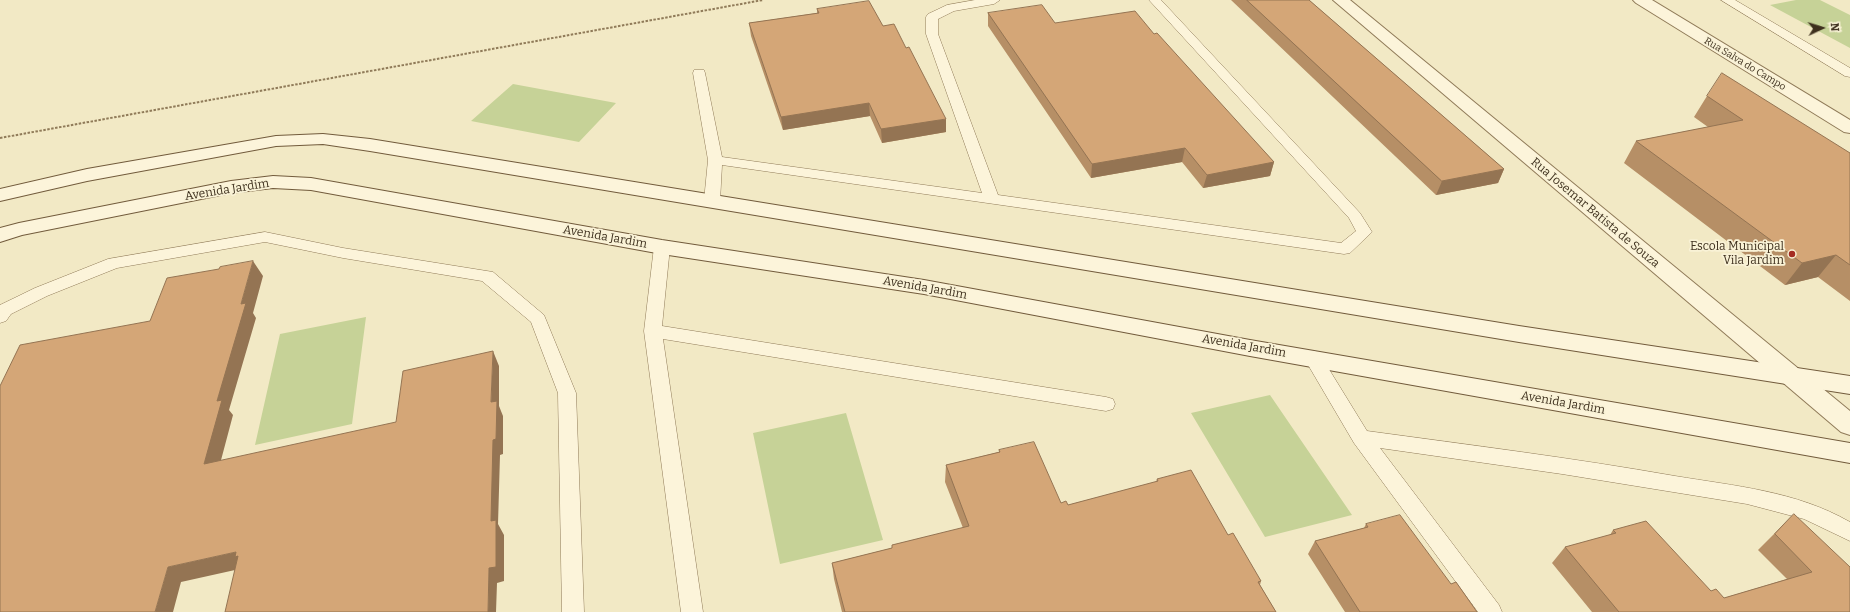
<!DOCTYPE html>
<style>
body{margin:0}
#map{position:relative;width:1850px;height:612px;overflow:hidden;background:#f2e9c5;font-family:Bitter,serif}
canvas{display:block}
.north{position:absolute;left:1802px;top:8px;width:40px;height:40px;-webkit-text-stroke:3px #f9f2d6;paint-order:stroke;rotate:86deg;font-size:11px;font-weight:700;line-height:16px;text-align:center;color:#3e301e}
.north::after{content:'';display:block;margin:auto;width:14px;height:18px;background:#3e301e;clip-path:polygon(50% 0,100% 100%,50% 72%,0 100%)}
</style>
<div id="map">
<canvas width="1850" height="612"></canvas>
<div class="north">N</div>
</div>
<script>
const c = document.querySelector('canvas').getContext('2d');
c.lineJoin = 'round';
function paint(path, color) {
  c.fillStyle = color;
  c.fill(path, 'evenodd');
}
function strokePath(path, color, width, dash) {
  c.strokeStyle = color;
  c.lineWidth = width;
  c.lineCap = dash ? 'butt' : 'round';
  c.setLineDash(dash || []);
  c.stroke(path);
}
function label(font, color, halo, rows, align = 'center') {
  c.font = font + ' Bitter,serif';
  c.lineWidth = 3.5;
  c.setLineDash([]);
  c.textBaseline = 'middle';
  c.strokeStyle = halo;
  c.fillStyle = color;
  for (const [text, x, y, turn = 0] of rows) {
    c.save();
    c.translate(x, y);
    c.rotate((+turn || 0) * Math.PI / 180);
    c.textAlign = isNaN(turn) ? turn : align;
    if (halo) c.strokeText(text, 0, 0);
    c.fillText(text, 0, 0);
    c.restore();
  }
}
paint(new Path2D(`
 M1796 0H1820L1850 15V48L1770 5Z
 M513 84 616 103 579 142 471 121Z
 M366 317 352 424 255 445 280 334Z
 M1270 395 1352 515 1265 537 1191 413Z
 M846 413 883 540 780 564 753 433Z`), '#c6d297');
const lane = new Path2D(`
 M975 0H1000L994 4 954 11 938 19V34L998 195 1341 243 1356 231 1349 218 1149 0H1161L1360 213 1372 232 1350 253 1344 254 722 165 720 201 717 204 712 206 707 204 704 201 708 160 693 73 694 70H704L705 73 722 157 982 193 926 34V17L928 14 947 5Z
 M1721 0H1735L1850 68V77L1845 76Z
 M265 232 343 248 493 272 544 315 576 393 584 612H562L558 393 531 322 482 281 343 258 265 242 117 268 47 296 11 314 6 321 0 323V305L35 288 108 259Z
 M662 242 668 243 670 247 662 326 1106 397 1113 399 1115 404 1113 409 1106 411 663 339 703 612H681L644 331 654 247 656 243Z
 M1313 351 1319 353 1367 431C1470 445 1573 458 1675 476 1735 486 1796 491 1850 522V541L1804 519 1747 504 1562 474 1380 448 1499 605 1502 612H1478L1354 443 1304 358 1307 353Z`);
const street = new Path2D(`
 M1333 0H1350L1850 411V435L1841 432Z
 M1633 0H1652L1850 120V133L1844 132 1636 3Z`);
const secondary = new Path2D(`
 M323 134 370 139 1519 326 1850 376V394L1519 342 370 151 323 144 276 146 87 181 0 201V189L87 169 276 136Z
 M273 176 311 178 662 240 924 280 1250 340 1850 443V463L1250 356 924 294 662 254 311 190 273 188 231 193 22 235 0 242V228L19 223 231 181Z`);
strokePath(lane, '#907b59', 1);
strokePath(street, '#907b59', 2);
strokePath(secondary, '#725b3c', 2);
strokePath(new Path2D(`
 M0 138 763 0`), '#907b59', 2, [2.5, 1.5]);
paint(lane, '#fcf4da');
paint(street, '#fcf4da');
paint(secondary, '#fcf4da');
paint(new Path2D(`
 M1231 0H1309L1504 169 1498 183 1436 195Z
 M817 9 883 26 946 132 882 143 870 116 783 130 751 36 749 23 817 13Z
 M988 13 1055 23 1154 34 1274 162 1270 176 1203 188 1182 162 1091 178 988 26Z
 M1707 96 1850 153V301L1818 277 1785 285 1624 163 1636 141 1708 127 1694 117Z
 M999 450 1061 503 1068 505 1156 482 1157 479 1228 535 1261 581 1260 585 1276 612H842L834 579 832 563 892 548V545L963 528 945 482 946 465 999 452Z
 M1794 514 1850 612H1592L1552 563 1565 547 1610 535 1613 530 1711 591 1724 598 1787 579 1758 550Z
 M1366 524 1451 584 1477 612H1345L1308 554 1315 541 1364 528Z`), '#b68f66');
paint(new Path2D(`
 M869 103 870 116 783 130 781 117Z
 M946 119V132L882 143 881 129Z
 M1185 148 1182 162 1091 178 1092 164Z
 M1274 162 1270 176 1203 188 1207 175Z
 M1504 169 1498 183 1436 195 1442 181Z
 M1836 255 1818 277 1785 285 1802 263Z
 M253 261 263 276 253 313 256 318 229 410 233 415 216 479 204 464 217 401 241 304Z
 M493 351 499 366V406L503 416V454L500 455 498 524 504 535V581L497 583 496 612H488L491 402Z
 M236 552 244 568 181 582 173 612H155L168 567Z`), '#947453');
const building = new Path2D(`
 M1247 0H1309L1504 169 1442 181Z
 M869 1 883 26 894 24 906 48 909 47 946 119 881 129 869 103 781 117 749 23 819 13 817 9Z
 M1042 5 1055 23 1135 11 1154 34 1157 33 1274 162 1207 175 1185 148 1092 164 988 13Z
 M1722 73 1850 153V265L1836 255 1802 263 1636 141 1743 120 1707 96Z
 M253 261 241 304 246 303 217 401 222 400 204 464 396 422 403 371 493 351 491 402 497 401 496 439 493 440 491 521 496 520V567L489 568 488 612H225L238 556 235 557 236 552 168 567 155 612H0V386L20 345 150 321 167 278 219 269 220 267Z
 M1034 442 1061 503 1066 501 1068 505 1158 481 1157 479 1191 470 1228 535 1233 533 1261 581 1258 582 1276 612H845L832 563 892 548V545L969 526 946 465 1000 452 999 450Z
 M1794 514 1850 567V612H1619L1565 547 1616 533 1613 530 1646 521 1711 591 1716 589 1724 598 1812 572 1775 534Z
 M1400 515 1451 584 1456 582 1477 612H1360L1315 541 1368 527 1366 524Z`);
paint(building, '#d4a677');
strokePath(building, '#947453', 1);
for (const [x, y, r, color] of [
 [1792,254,4,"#a52d23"]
]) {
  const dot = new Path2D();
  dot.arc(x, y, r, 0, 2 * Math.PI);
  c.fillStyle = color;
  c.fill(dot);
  strokePath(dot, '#f9f2d6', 1.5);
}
label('10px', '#3e301e', '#f9f2d6', [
 ["Rua Salva do Campo",1745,64,31]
]);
label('12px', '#3e301e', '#f9f2d6', [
 ["Avenida Jardim",227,190,-9],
 ["Rua Josemar Batista de Souza",1595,213,40],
 ["Avenida Jardim",605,237,10],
 ["Avenida Jardim",925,288,10],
 ["Avenida Jardim",1244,346,10],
 ["Avenida Jardim",1563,403,10]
]);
label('12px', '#3e301e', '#f9f2d6', [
 ["Escola Municipal",1784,247],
 ["Vila Jardim",1784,261]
], 'right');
</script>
